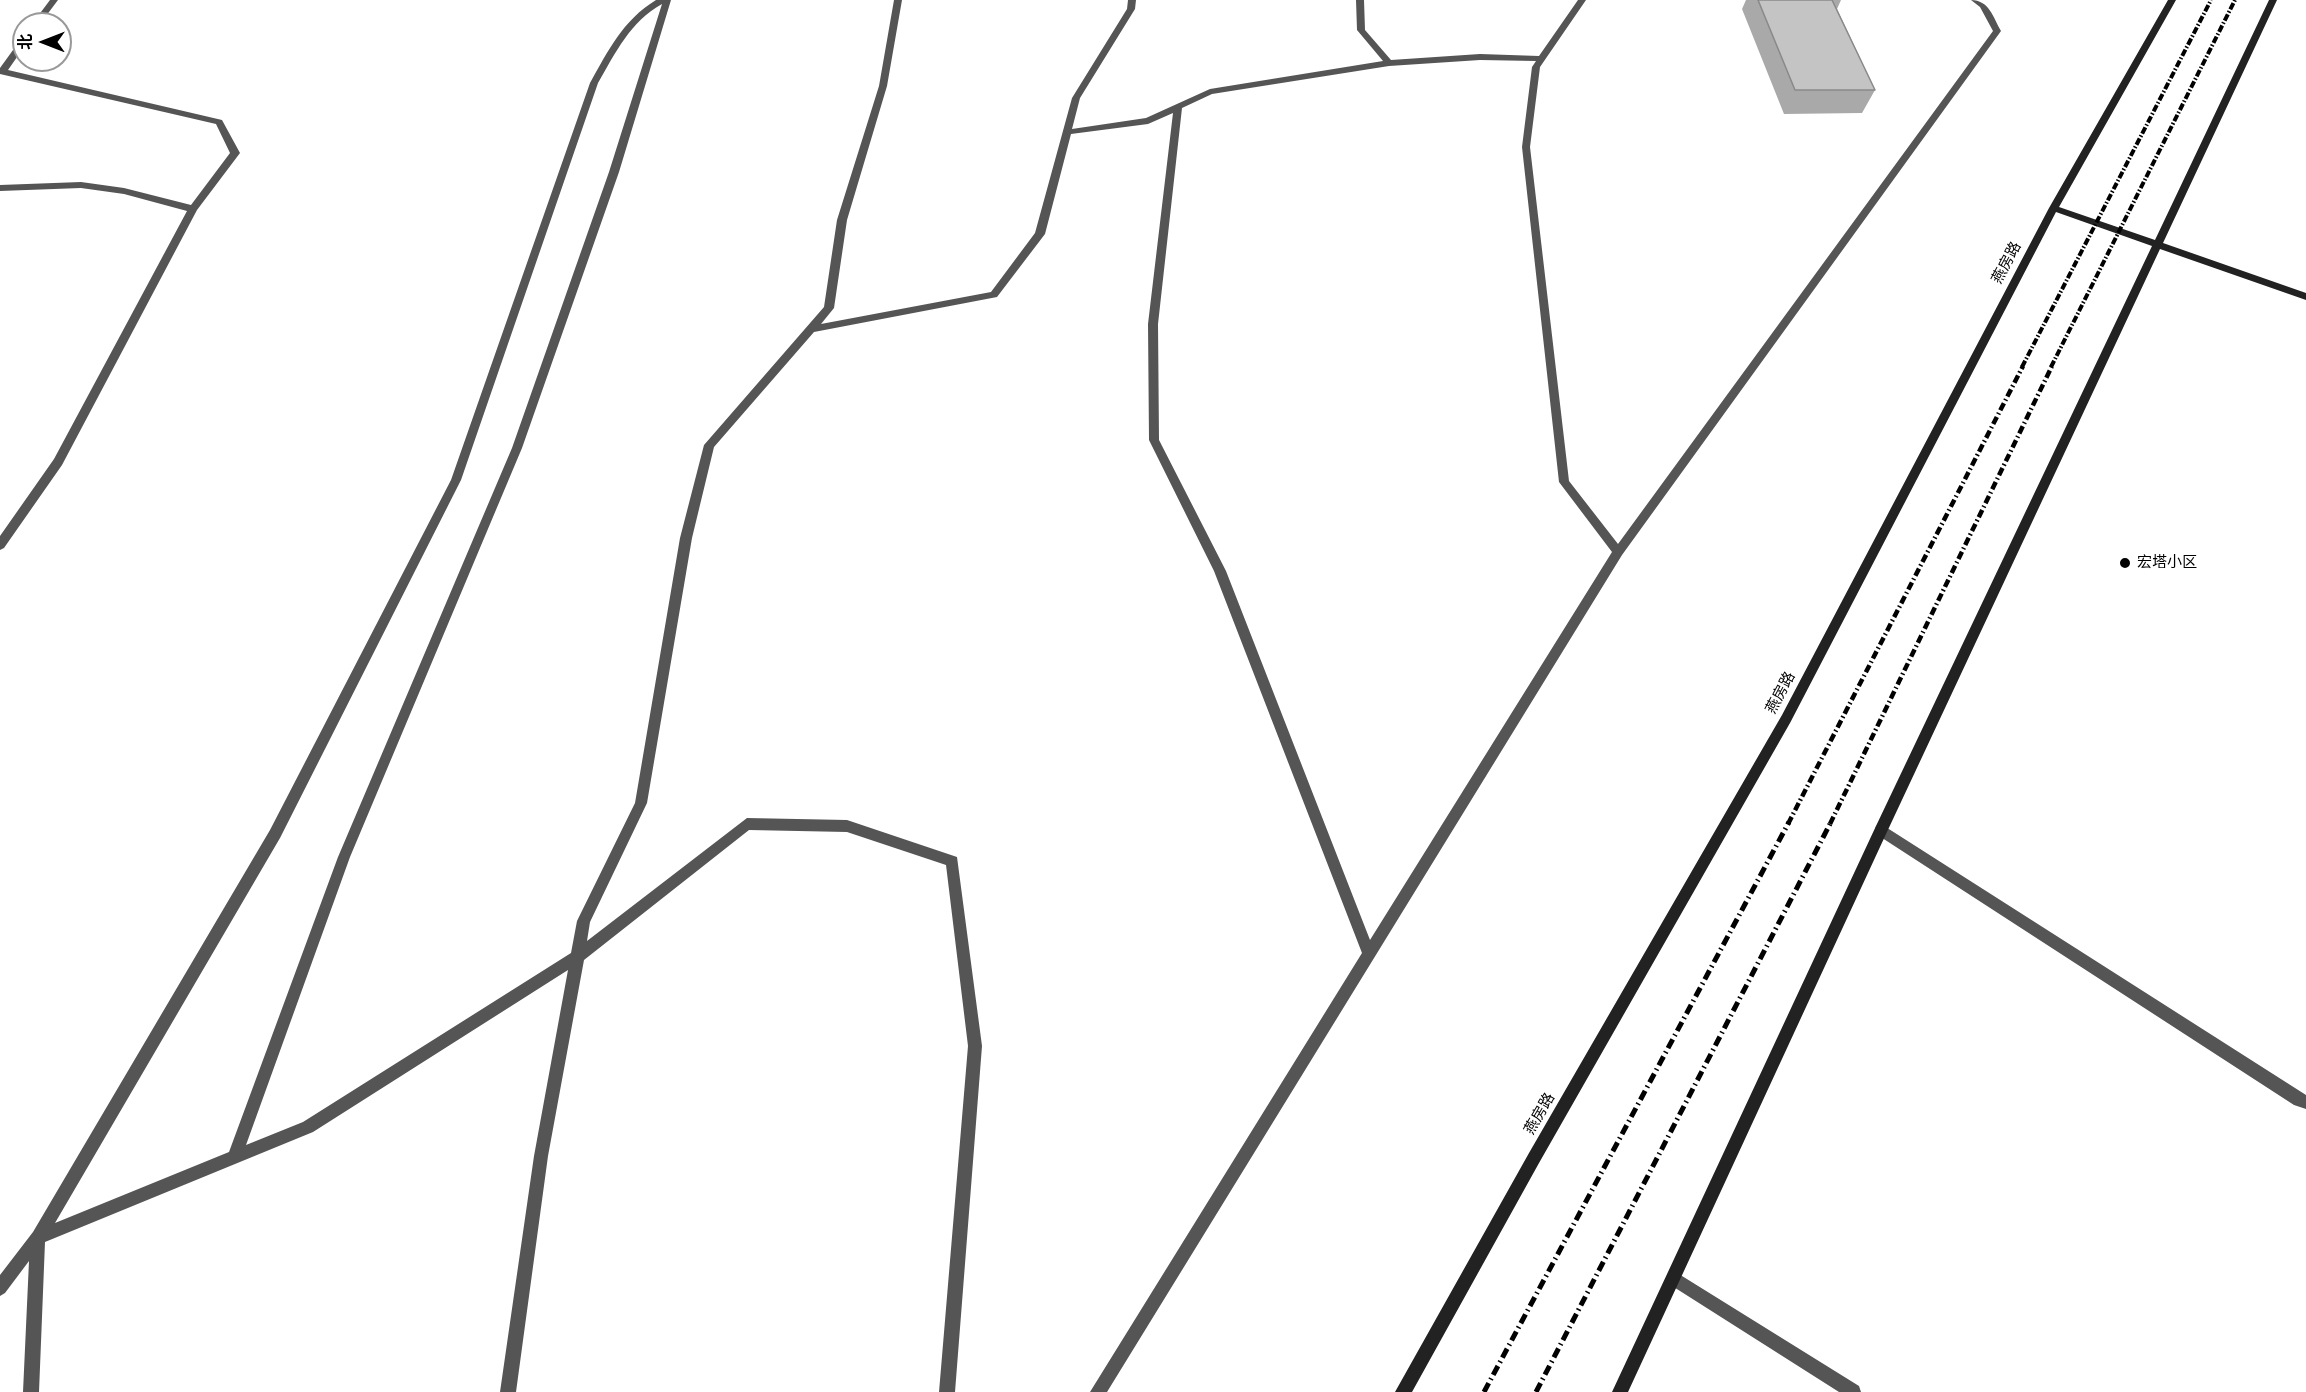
<!DOCTYPE html>
<meta charset="utf-8">
<style>
body{margin:0}
#map{position:relative;width:2306px;height:1392px;overflow:hidden;background:#fff;font-family:"DM Sans","Noto Sans SC",sans-serif}
canvas{display:block}
.north{position:absolute;left:12px;top:12px;width:60px;height:60px;box-sizing:border-box;background:#fff;border:2px solid #999;border-radius:50%;rotate:270deg;font-size:16px;font-weight:700;line-height:24px;text-align:center;color:#000}
.north::after{content:'';display:block;margin:auto;width:21px;height:27px;background:#000;clip-path:polygon(50% 0,100% 100%,50% 72%,0 100%)}
</style>
<div id="map">
<canvas width="2306" height="1392"></canvas>
<div class="north">北</div>
</div>
<script>
const c = document.querySelector('canvas').getContext('2d');
c.lineJoin = 'round';
function paint(path, color) {
  c.fillStyle = color;
  c.fill(path, 'evenodd');
}
function strokePath(path, color, width, dash) {
  c.strokeStyle = color;
  c.lineWidth = width;
  c.lineCap = dash ? 'butt' : 'round';
  c.setLineDash(dash || []);
  c.stroke(path);
}
function label(font, color, halo, rows, align = 'center') {
  c.font = font + ' "DM Sans","Noto Sans SC",sans-serif';
  c.lineWidth = 4.5;
  c.setLineDash([]);
  c.textBaseline = 'middle';
  c.strokeStyle = halo;
  c.fillStyle = color;
  for (const [text, x, y, turn = 0] of rows) {
    c.save();
    c.translate(x, y);
    c.rotate((+turn || 0) * Math.PI / 180);
    c.textAlign = isNaN(turn) ? turn : align;
    if (halo) c.strokeText(text, 0, 0);
    c.fillText(text, 0, 0);
    c.restore();
  }
}
paint(new Path2D(`
 M50 0H58L40 24H32Z
 M656 0H671L619 172 522 448 350 857 246 1145 303 1122 571 953 577 921 635 803 680 538 704 445 824 307 837 220 879 86 894 0H902L887 86 847 220 834 308 821 324 991 292 1035 233 1072 98 1127 9 1128 0H1136L1135 9 1080 98 1072 129 1146 118 1210 89 1383 61 1357 30 1356 0H1364L1365 30 1391 60 1480 54 1539 56 1578 0H1586L1540 67 1530 147 1569 481 1618 544 1993 31 1980 7 1971 0C1989 0 1993 17 2001 31L1622 555 1107 1392H1090L1362 953 1214 571 1149 440 1148 324 1173 113 1148 124 1071 134 1045 234 997 297 814 332 714 447 692 538 647 803 590 922 587 941 747 818 847 820 957 857 982 1046 955 1392H939L968 1046 946 865 847 832 749 830 584 960 548 1156 516 1392H500L534 1156 568 970 313 1132 45 1242 39 1392H23L29 1261 5 1293 0 1296V1275L33 1232 270 830 451 480 590 83C608 51 623 20 656 0ZM662 4 609 172 512 448 338 857 229 1152 55 1223 280 838 461 480 598 83C616 52 630 22 662 4ZM1480 60 1536 61 1532 67 1522 147 1559 482 1612 552 1370 940 1226 571 1159 440 1158 324 1182 108 1212 94 1389 66Z
 M24 38V47L8 70 222 120 240 153 197 210 62 465 4 548 0 550V536L54 459 187 211 124 194 81 188 0 191V185L81 182 124 188 191 205 230 153 216 124 0 74V68L21 39Z
 M1881 824 2306 1095V1109L2294 1105 1876 834 1875 830 1876 826Z
 M1674 1271 1859 1386 1861 1392H1839L1669 1284 1666 1279 1669 1274Z`), '#555');
paint(new Path2D(`
 M2168 0H2176L2059 207 2155 240 2269 0H2277L2163 243 2306 293V300L2160 249 1886 834 1628 1392H1612L1876 826 2152 246 2056 212 1790 723 1539 1163 1412 1392H1395L1529 1153 1782 715 2049 208Z`), '#222');
strokePath(new Path2D(`
 M2022 367 2211 0
 M2051 367 2235 0`), '#000', 4, [7, 2, 1.5, 2]);
strokePath(new Path2D(`
 M1788 824 2023 366
 M1830 824 2052 366`), '#000', 4.5, [8, 3, 1.5, 3]);
strokePath(new Path2D(`
 M1484 1392 1789 822
 M1536 1392 1831 822`), '#000', 5, [10, 4, 1.5, 4]);
paint(new Path2D(`
 M1746 0H1841L1837 9 1875 90 1862 113 1784 114 1742 9Z`), '#a9a9a9');
const building = new Path2D(`
 M1758 0H1832L1875 90H1795Z`);
paint(building, '#c4c4c4');
strokePath(building, '#898989', 1.5);
for (const [x, y, r, color] of [
 [2125,563,6,"#000"]
]) {
  const dot = new Path2D();
  dot.arc(x, y, r, 0, 2 * Math.PI);
  c.fillStyle = color;
  c.fill(dot);
  strokePath(dot, '#fff', 2);
}
label('15px', '#000', '#fff', [
 ["燕房路",2007,263,-62],
 ["燕房路",1781,693,-62],
 ["燕房路",1540,1114,-60]
]);
label('15px', '#000', '#fff', [
 ["宏塔小区",2137,563]
], 'left');
</script>
